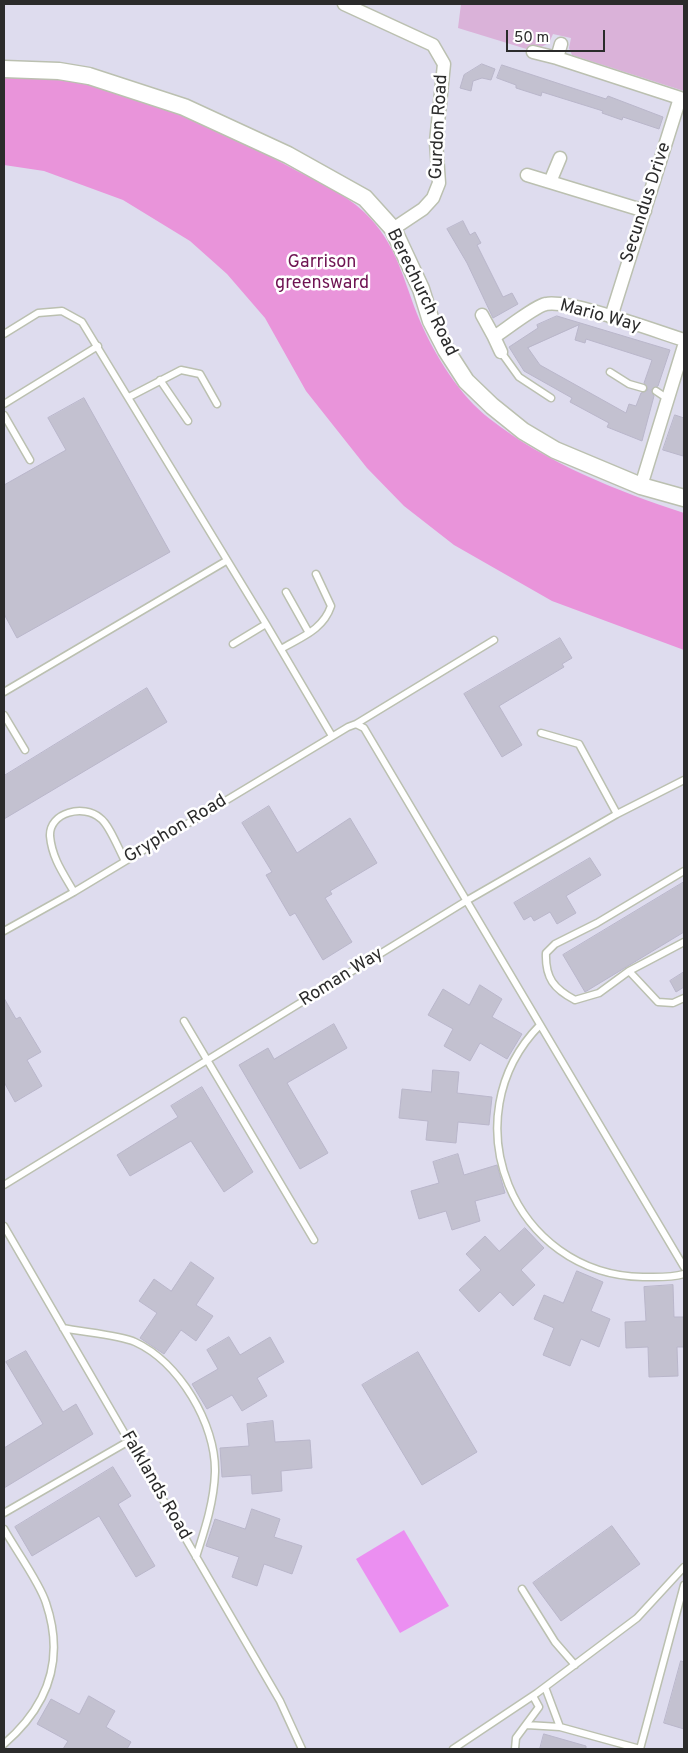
<!DOCTYPE html>
<style>
body{margin:0}
#map{position:relative;width:688px;height:1753px;overflow:hidden;background:#dedcee;font-family:Overpass,sans-serif}
canvas{display:block}
.frame{position:absolute;inset:0;border:5px solid #2b2b2b;pointer-events:none}
.scale{position:absolute;left:506px;top:30px;width:99px;height:22px;box-sizing:border-box;border:2px solid #2b2b2b;border-top:0;padding-left:6px;font-size:15px;line-height:18px;white-space:nowrap;color:#2b2b2b;-webkit-text-stroke:4px #fff;paint-order:stroke}
</style>
<div id="map">
<canvas width="688" height="1753"></canvas>
<div class="frame"></div>
<div class="scale">50 m</div>
</div>
<script>
const c = document.querySelector('canvas').getContext('2d');
c.lineJoin = 'round';
function paint(path, color) {
  c.fillStyle = color;
  c.fill(path, 'evenodd');
}
function strokePath(path, color, width, dash) {
  c.strokeStyle = color;
  c.lineWidth = width;
  c.lineCap = dash ? 'butt' : 'round';
  c.setLineDash(dash || []);
  c.stroke(path);
}
function label(font, color, halo, rows, align = 'center') {
  c.font = font + ' Overpass,sans-serif';
  c.lineWidth = 5;
  c.setLineDash([]);
  c.textBaseline = 'middle';
  c.strokeStyle = halo;
  c.fillStyle = color;
  for (const [text, x, y, turn = 0] of rows) {
    c.save();
    c.translate(x, y);
    c.rotate((+turn || 0) * Math.PI / 180);
    c.textAlign = isNaN(turn) ? turn : align;
    if (halo) c.strokeText(text, 0, 0);
    c.fillText(text, 0, 0);
    c.restore();
  }
}
paint(new Path2D(`
 M57 74C83 81 110 87 135 95 186 110 241 141 288 166 313 180 343 192 364 212 398 244 403 281 420 321 435 356 460 396 490 419 546 463 617 491 684 513V650L552 601 454 545 404 506 367 468 306 391 265 318 227 274 190 241 123 200 44 171 4 165V75Z`), '#e994da');
paint(new Path2D(`
 M461 4H684V91L572 55 569 48 571 38 553 34 549 43 533 51 458 28Z`), '#dab2d9');
paint(new Path2D(`
 M404 1530 449 1606 400 1633 356 1559Z`), '#eb8ff1');
const building = new Path2D(`
 M482 64 495 69 491 80 482 78 473 81 471 91 460 88 464 75Z
 M502 65 606 99 608 96 663 117 659 129 623 117 622 120 602 113 603 111 542 92 541 96 516 88V85L497 78Z
 M463 221 470 235 475 232 481 243 477 245 503 297 512 293 518 304 493 318 467 263 447 229Z
 M557 316 670 350 658 386 651 390 654 396 642 441 607 427 609 423 570 402 572 398 524 371 509 347 538 328 537 325ZM579 325 575 340 585 343 586 339 652 360 644 383 648 390 641 393 636 406 629 404 626 413 540 365 528 348Z
 M84 398 170 552 17 638 4 614V485L66 450 48 418Z
 M675 415 684 418 683 456 663 450Z
 M560 638 572 658 562 664 564 667 499 706 522 745 502 757 464 694Z
 M147 688 167 722 4 819V776Z
 M269 806 297 853 350 818 377 863 330 891 332 894 325 898 352 942 323 960 295 913 290 916 266 875 272 872 242 823Z
 M590 858 601 875 566 896 576 913 557 924 550 912 534 921 531 916 524 920 514 903Z
 M684 882V932L585 992 563 955Z
 M684 972V987L676 992 670 981Z
 M480 985 502 999 492 1017 522 1034 507 1059 480 1043 470 1061 444 1046 453 1029 428 1015 443 989 469 1005Z
 M4 998 16 1019 20 1017 41 1052 27 1060 42 1086 15 1102 4 1082Z
 M334 1024 347 1048 287 1083 328 1153 300 1169 239 1065 268 1048 274 1059Z
 M433 1070 459 1072 457 1093 492 1097 489 1125 458 1122 456 1143 426 1140 428 1121 399 1118 402 1089 431 1092Z
 M202 1087 253 1172 224 1192 191 1141 130 1176 117 1155 178 1117 171 1106Z
 M458 1154 464 1175 497 1165 505 1193 475 1201 480 1221 452 1230 446 1211 419 1219 411 1191 439 1183 433 1162Z
 M525 1228 544 1248 521 1270 535 1285 513 1306 500 1292 479 1312 459 1290 481 1270 466 1254 485 1236 499 1251Z
 M191 1262 214 1278 196 1305 213 1316 196 1341 181 1330 164 1354 140 1338 157 1313 139 1301 154 1279 171 1291Z
 M577 1271 603 1282 591 1311 610 1319 599 1347 581 1339 570 1366 543 1355 554 1328 534 1319 544 1295 563 1303Z
 M673 1285 674 1317H684V1347H677L678 1376 649 1377 648 1347 626 1348 625 1322 646 1321 644 1287Z
 M229 1337 240 1355 270 1337 284 1362 257 1378 267 1396 242 1411 232 1395 207 1409 192 1384 218 1369 207 1350Z
 M26 1351 63 1412 76 1404 93 1434 4 1488V1448L43 1424 6 1362Z
 M418 1352 477 1452 422 1485 362 1385Z
 M273 1421 275 1442 310 1440 312 1468 281 1471 282 1491 252 1494 251 1475 222 1477 220 1448 249 1446 247 1424Z
 M113 1467 131 1496 118 1504 155 1566 136 1577 99 1516 32 1556 15 1527Z
 M252 1509 280 1519 274 1537 302 1546 292 1574 264 1564 257 1586 232 1577 239 1557 206 1546 215 1519 245 1529Z
 M612 1526 640 1564 561 1621 533 1583Z
 M681 1661 684 1662V1729L664 1723Z
 M89 1696 115 1711 106 1727 131 1742 127 1749H63L68 1741 37 1724 51 1699 79 1714Z
 M544 1734 586 1746V1749H540Z`);
paint(building, '#c3c1d0');
strokePath(building, '#b9b6ca', 1);
const service = new Path2D(`
 M4 334 38 313 62 311 82 322 266 624 332 736
 M501 352 519 377 551 398
 M610 372 629 384 643 388
 M160 380 188 421
 M656 391 668 399
 M129 397 181 370 200 374 217 404
 M4 404 98 346
 M4 415 30 460
 M286 592 309 633
 M233 644 266 624
 M281 649C301 637 323 630 331 606L316 574
 M4 692 226 561
 M4 715 25 750
 M356 724 494 640
 M541 733 579 744 617 814
 M684 871 597 923 555 944 546 953C545 978 554 989 575 1000L599 993 629 971 684 942
 M74 892C63 873 52 858 50 836 49 812 84 804 100 818 109 824 119 850 125 861
 M4 931 74 892 348 727 356 724 364 728 684 1267
 M629 971 658 1002 673 1003 684 998
 M184 1021 314 1240
 M540 1025C449 1118 513 1275 643 1277 657 1277 670 1278 684 1274
 M4 1185 466 901 617 814 684 780
 M4 1226 280 1701 302 1749
 M63 1328C81 1332 119 1335 135 1342 179 1362 216 1424 215 1472 214 1502 205 1529 196 1557
 M4 1513 129 1441
 M4 1529C15 1549 40 1583 46 1603 65 1659 48 1706 4 1744
 M522 1589 555 1642 575 1665
 M545 1687 560 1727 640 1749
 M527 1725 560 1727
 M453 1749 537 1693 637 1618 684 1567
 M515 1749 516 1738 539 1707 533 1696
 M640 1749 684 1585`);
const minor = new Path2D(`
 M344 4 433 45 444 64 436 142 439 183 433 198 423 209 393 229
 M533 52 557 58 680 98 611 317
 M557 58 561 44
 M527 175 645 211
 M550 182 560 158
 M482 315 494 337
 M501 352 494 337C505 330 535 306 546 304 569 299 658 332 684 340
 M641 486 684 346`);
const tertiary = new Path2D(`
 M4 69 59 71 89 76 184 107 288 155 365 198 393 229 421 289 431 321 446 350 466 381 492 406 523 431 555 450 641 486 684 498`);
strokePath(service, '#bbc0b0', 9);
strokePath(minor, '#bbc0b0', 15);
strokePath(tertiary, '#bbc0b0', 19);
strokePath(service, '#fff', 6);
strokePath(minor, '#fff', 12);
strokePath(tertiary, '#fff', 16);
label('18px', '#2b2b2b', '#fff', [
 ["Gurdon Road",440,127,-87],
 ["Secundus Drive",647,203,-72],
 ["Berechurch Road",421,293,64],
 ["Mario Way",600,317,15],
 ["Gryphon Road",176,830,-31],
 ["Roman Way",342,978,-32],
 ["Falklands Road",155,1486,60]
]);
label('18px', '#6f1453', '#fff', [
 ["Garrison",322,263],
 ["greensward",322,284]
]);
</script>
